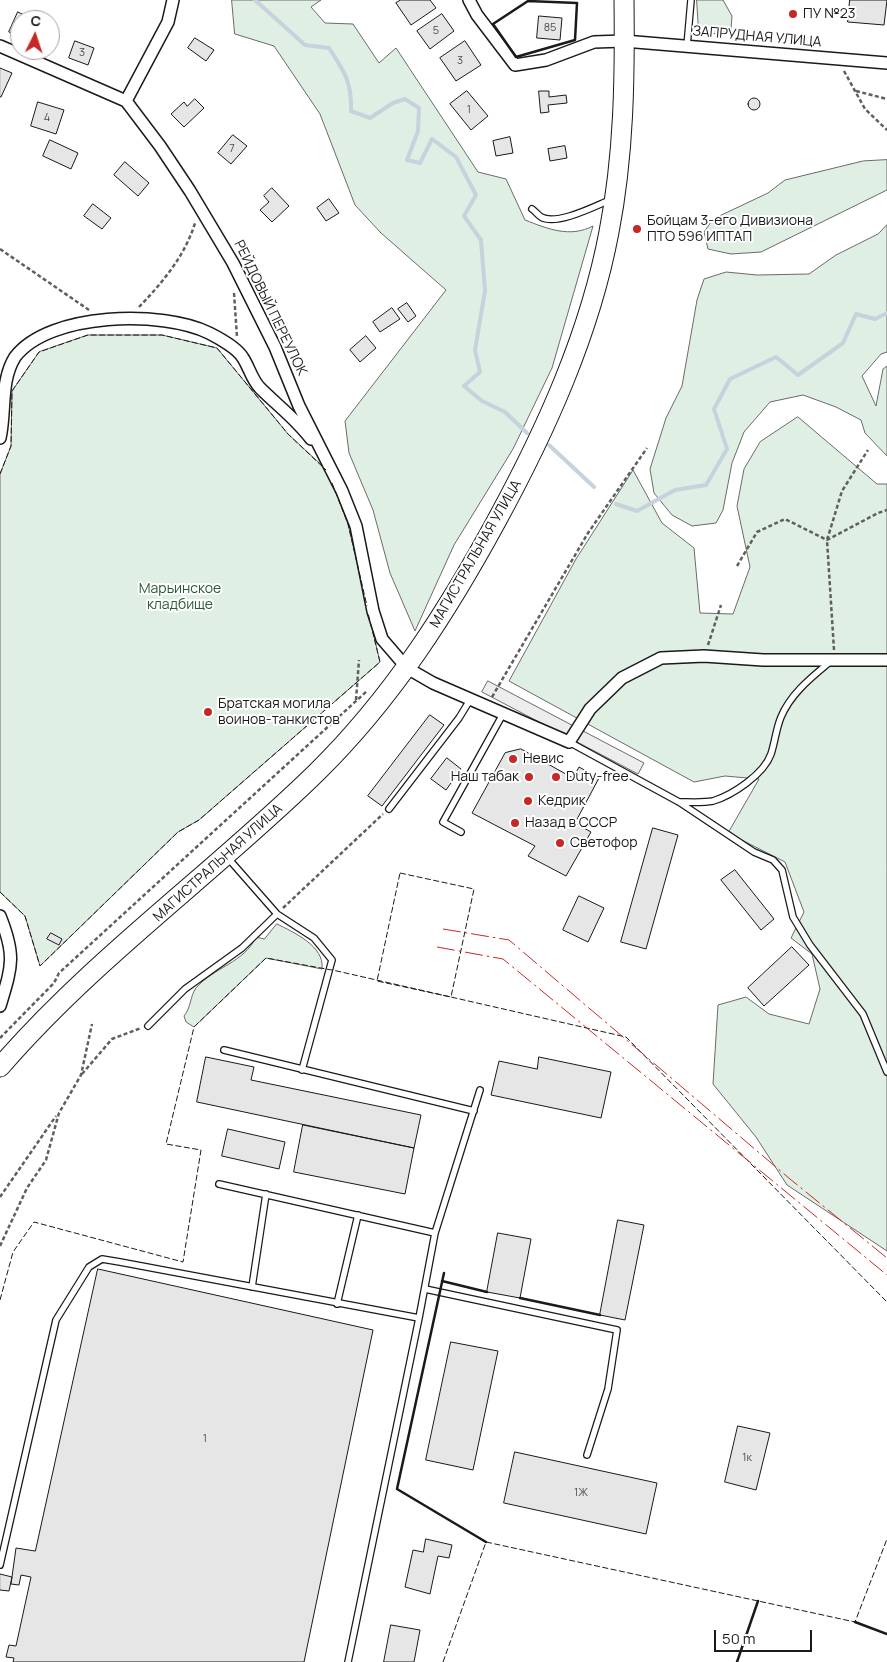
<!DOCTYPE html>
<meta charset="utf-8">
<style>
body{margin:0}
#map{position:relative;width:887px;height:1662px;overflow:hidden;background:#fff;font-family:Manrope,sans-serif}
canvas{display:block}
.north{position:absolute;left:10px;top:10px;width:50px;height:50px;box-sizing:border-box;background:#fff;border:1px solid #a3a3a3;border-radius:50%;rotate:4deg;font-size:14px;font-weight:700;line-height:20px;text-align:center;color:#1a1a1a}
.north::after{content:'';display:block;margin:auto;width:18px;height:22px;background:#c62828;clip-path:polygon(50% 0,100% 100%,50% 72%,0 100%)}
.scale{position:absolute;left:714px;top:1630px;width:98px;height:22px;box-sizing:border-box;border:2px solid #1a1a1a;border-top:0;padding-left:6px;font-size:15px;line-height:18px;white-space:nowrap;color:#1a1a1a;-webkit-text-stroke:4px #fff;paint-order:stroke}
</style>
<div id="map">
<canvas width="887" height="1662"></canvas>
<div class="north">С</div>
<div class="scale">50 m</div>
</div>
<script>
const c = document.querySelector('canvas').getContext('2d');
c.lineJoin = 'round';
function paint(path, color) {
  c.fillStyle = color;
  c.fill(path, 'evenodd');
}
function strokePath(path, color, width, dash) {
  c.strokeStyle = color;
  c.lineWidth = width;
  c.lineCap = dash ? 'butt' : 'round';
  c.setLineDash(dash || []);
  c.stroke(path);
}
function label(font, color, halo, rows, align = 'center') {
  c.font = font + ' Manrope,sans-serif';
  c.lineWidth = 4;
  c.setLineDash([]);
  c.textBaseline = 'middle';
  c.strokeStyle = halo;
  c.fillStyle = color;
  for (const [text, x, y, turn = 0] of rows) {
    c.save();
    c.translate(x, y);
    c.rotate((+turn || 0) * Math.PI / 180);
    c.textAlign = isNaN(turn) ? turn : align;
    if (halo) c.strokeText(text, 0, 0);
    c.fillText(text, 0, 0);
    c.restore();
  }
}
const green = new Path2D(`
 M232 0H321L311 7 325 23 353 24 379 63 396 48 478 172 506 179 525 220C548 229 570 238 593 226L552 368 513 449 454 545 415 631 390 573 373 510 349 453 345 421 446 290 381 233 355 205 320 114 274 46 235 34Z
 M697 0H723L732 16 731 29 718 34 699 32Z
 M887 160V190L761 252 731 254 708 249 704 232 713 219 768 193 785 180 863 161Z
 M887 225V352L881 354 862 376 876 406 883 369 887 366V456L865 433 861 420 836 407 803 395 770 402 744 432 732 463 723 510 716 523 692 526 672 515 654 493 650 469 666 418 682 386 697 300 704 279 726 272 757 275 809 274 836 255 878 234Z
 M88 335H162L217 348 288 434 328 471 348 524 380 662 199 820 178 832 40 966 25 916 0 892V474L11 446 12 391 39 352Z
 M798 417 877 484H887V1251L787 1185 756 1137 713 1084 718 1005 746 997 769 1014 809 1024 820 989 812 954 791 938 804 912 785 862 728 833 759 779 725 776 694 782 509 681 576 559 633 470 662 523 694 548 700 613 733 614 750 567 737 506 744 469 760 442Z
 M277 924C293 932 325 946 322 969L266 958 194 1027 186 1022 184 1016C191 1008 190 996 196 988 214 967 244 963 256 937L264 939Z`);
paint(green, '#e0efe3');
strokePath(green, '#6a6a6a', 1);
const parking = new Path2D(`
 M488 681 644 763 638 774 482 692Z`);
paint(parking, '#ededed');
strokePath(parking, '#6a6a6a', 1);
strokePath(new Path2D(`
 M255 0 305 45 329 48C344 71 352 82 351 111L370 118 393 103 405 99 419 108 418 131 407 160 420 163 432 139 456 157 476 195 464 216 481 240 485 291 475 350 480 372 464 386 482 401 505 412 527 433
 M549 445 594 487
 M616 504 637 511 675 490 706 485 727 449 714 409 730 379 776 357 798 375 843 343 856 314 875 319 887 313`), '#c6d2dc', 4);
const building = new Path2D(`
 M401 0H430L436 8 411 25 396 3Z
 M850 0H887L884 25 848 22Z
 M18 12 34 20H20V37L9 32Z
 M442 14 454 31 430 49 417 31Z
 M539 16 562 18 560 40 537 38Z
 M195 38 214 50 206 61 188 48Z
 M75 41 94 48 88 65 69 58Z
 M465 41 481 65 456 81 440 58Z
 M0 68 12 73 1 97H0Z
 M467 91 488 116 471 130 450 104Z
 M539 91H549V97L566 95 567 103 548 105 549 112 541 113Z
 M748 104a6 6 0 1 1 12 0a6 6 0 1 1-12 0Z
 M195 99 204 108 184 127 171 114 184 102 187 106Z
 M38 102 64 110 56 134 31 126Z
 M233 135 247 146 231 164 218 153Z
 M510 137 513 153 496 156 493 141Z
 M50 140 78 153 71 169 43 156Z
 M565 146 567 158 550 161 548 149Z
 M125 162 149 183 138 196 114 175Z
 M272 188 289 206 272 222 260 210 269 202 264 196Z
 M329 199 339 213 326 221 317 208Z
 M93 204 111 218 102 229 84 216Z
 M407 303 416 316 408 322 398 309Z
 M392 308 400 319 380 332 373 322Z
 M366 336 376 348 360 362 350 350Z
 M430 715 444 725 382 806 368 796Z
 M521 749 573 778 579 767 599 778 575 823 591 832 566 876 528 856 535 846 472 813 505 753Z
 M447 758 461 769 446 790 431 779Z
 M653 828 678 835 646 949 621 942Z
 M735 870 774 919 761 930 721 880Z
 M579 896 604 908 588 942 563 930Z
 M51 933 62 939 59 945 47 939Z
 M792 947 809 965 764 1006 748 988Z
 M206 1057 254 1067 251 1080 421 1115 414 1148 197 1102Z
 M539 1057 611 1072 601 1118 491 1095 499 1061 537 1069Z
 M303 1125 414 1148 405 1194 294 1172Z
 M228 1129 285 1142 279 1169 222 1156Z
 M618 1220 644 1225 625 1320 600 1315Z
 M498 1233 531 1239 520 1298 487 1292Z
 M98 1269 373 1330 304 1662H13L14 1658 6 1657 9 1645 16 1646 31 1577 21 1575 19 1585 11 1584 16 1548 35 1551Z
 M451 1342 498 1351 473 1470 426 1460Z
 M738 1426 770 1433 756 1490 725 1482Z
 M515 1452 657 1483 646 1534 504 1503Z
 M426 1539 452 1545 449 1558 438 1556 430 1594 405 1587 413 1550 423 1552Z
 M0 1574 12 1577 9 1591 0 1590Z
 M391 1625 420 1630 414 1662H384Z`);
paint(building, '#e6e6e6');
strokePath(building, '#1a1a1a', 1);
const service = new Path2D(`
 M687 46 691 0
 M532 209C535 211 538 215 541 217 557 226 595 206 610 200
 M569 742 679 802 754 852 773 860 782 870 793 917 810 945 863 1014 887 1072
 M679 802C689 802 703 803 713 801 733 795 764 774 771 754 775 742 776 729 781 717 791 693 812 677 831 661
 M389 809 459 718 470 700
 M461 832 443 822 503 714
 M227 857 277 914 314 938 332 960 302 1070
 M148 1026 185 989 242 948 277 914
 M224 1050 474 1111
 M219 1184 435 1233
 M252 1287 266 1194
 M425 1289 617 1330 608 1389 587 1455
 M337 1304 358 1215
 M419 1318 435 1233 480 1090
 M0 1565 56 1320 89 1267 102 1259 120 1262 419 1318 348 1662`);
const minor = new Path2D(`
 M469 0 477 15 515 65 546 60 594 42 624 41 887 63
 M0 46 126 101 160 146 190 191 233 263 275 347 299 406 342 491 356 526 373 611 382 639 407 668 433 683 569 742 590 709 622 678 661 658 704 656 763 660H887
 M126 101 168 22 173 0
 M0 438C6 412 0 381 15 357 49 312 163 310 209 333 219 338 238 349 243 358 249 367 252 380 260 388 277 405 296 419 311 439
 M0 916C16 956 12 966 0 1006`);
const primary = new Path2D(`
 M0 1067C94 958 214 873 317 772 392 698 447 612 497 520 546 430 590 333 609 232 624 155 625 78 624 0`);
strokePath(service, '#1a1a1a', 8);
strokePath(minor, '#1a1a1a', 14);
strokePath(primary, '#1a1a1a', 21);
strokePath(new Path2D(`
 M844 71 865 109 887 130
 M856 91 887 99
 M0 249 89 310
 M234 293 237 337
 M139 307C162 283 185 256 195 223
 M737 566 757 532 785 519 827 540 878 513 887 510
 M708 645 721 605
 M834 650 827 540 842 491 868 450
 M492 697 588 533 647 448
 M356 700 359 660
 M283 908 383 814
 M0 1038 54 983 59 973 367 691
 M82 1074 112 1039 141 1028
 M0 1197 56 1116
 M0 1246 27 1188 46 1160 59 1113 81 1075 92 1024`), '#5f5f5f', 2.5, [4, 2.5]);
strokePath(service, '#fff', 5.5);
strokePath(minor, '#fff', 11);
strokePath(primary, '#fff', 19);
strokePath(new Path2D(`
 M0 474 11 446 12 391 39 352 88 335H162L217 348 288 434 326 470
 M332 483 348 524 367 606
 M400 873 474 889 451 997 377 981Z
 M0 892 25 916 40 966 178 832 199 820 380 662 368 613
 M0 1300 13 1252 34 1222 183 1262 201 1150 166 1144 194 1027 266 958 337 971 626 1037 887 1302
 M443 1662 486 1542 855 1622 887 1539`), '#1a1a1a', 1, [6, 2.5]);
strokePath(new Path2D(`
 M528 1 577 3 575 40 516 57 493 24Z
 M444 1273 397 1489 486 1542
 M442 1281 487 1292
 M520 1298 600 1315
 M855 1622 887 1634
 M737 1662 758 1601`), '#1a1a1a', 2.5);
strokePath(new Path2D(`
 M443 929 509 940 790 1179 887 1258
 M437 947 503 959 887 1275`), '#c62828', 1, [18, 4, 2.5, 4]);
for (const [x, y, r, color] of [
 [793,14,5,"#c62828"],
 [637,229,5,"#c62828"],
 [208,712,5,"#c62828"],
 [513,759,5,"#c62828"],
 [529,777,5,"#c62828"],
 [556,777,5,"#c62828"],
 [528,801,5,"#c62828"],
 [515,823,5,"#c62828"],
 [560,843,5,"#c62828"]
]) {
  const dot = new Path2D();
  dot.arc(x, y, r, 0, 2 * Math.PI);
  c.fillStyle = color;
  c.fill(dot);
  strokePath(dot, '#fff', 2);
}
label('11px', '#4d4d4d', null, [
 ["85",550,28],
 ["5",436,31],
 ["3",82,53],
 ["3",460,61],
 ["1",469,110],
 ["4",47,118],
 ["7",232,149],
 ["1",205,1439],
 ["1к",747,1458],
 ["1Ж",581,1493]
]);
label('14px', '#1a1a1a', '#fff', [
 ["ПУ №23",803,14],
 ["Бойцам 3-его Дивизиона",647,221],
 ["ПТО 596 ИПТАП",647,237],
 ["Братская могила",218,704],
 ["воинов-танкистов",218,720],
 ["Невис",523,759],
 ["Наш табак",519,777,"right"],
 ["Duty-free",566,777],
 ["Кедрик",538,801],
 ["Назад в СССР",525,823],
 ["Светофор",570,843]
], 'left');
label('14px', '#1a1a1a', '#fff', [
 ["ЗАПРУДНАЯ УЛИЦА",757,37,5],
 ["РЕЙДОВЫЙ ПЕРЕУЛОК",270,308,64],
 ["МАГИСТРАЛЬНАЯ УЛИЦА",476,554,-60],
 ["МАГИСТРАЛЬНАЯ УЛИЦА",218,863,-42]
]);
label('14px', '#2b5a34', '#fff', [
 ["Марьинское",180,589],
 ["кладбище",180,605]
]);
</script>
